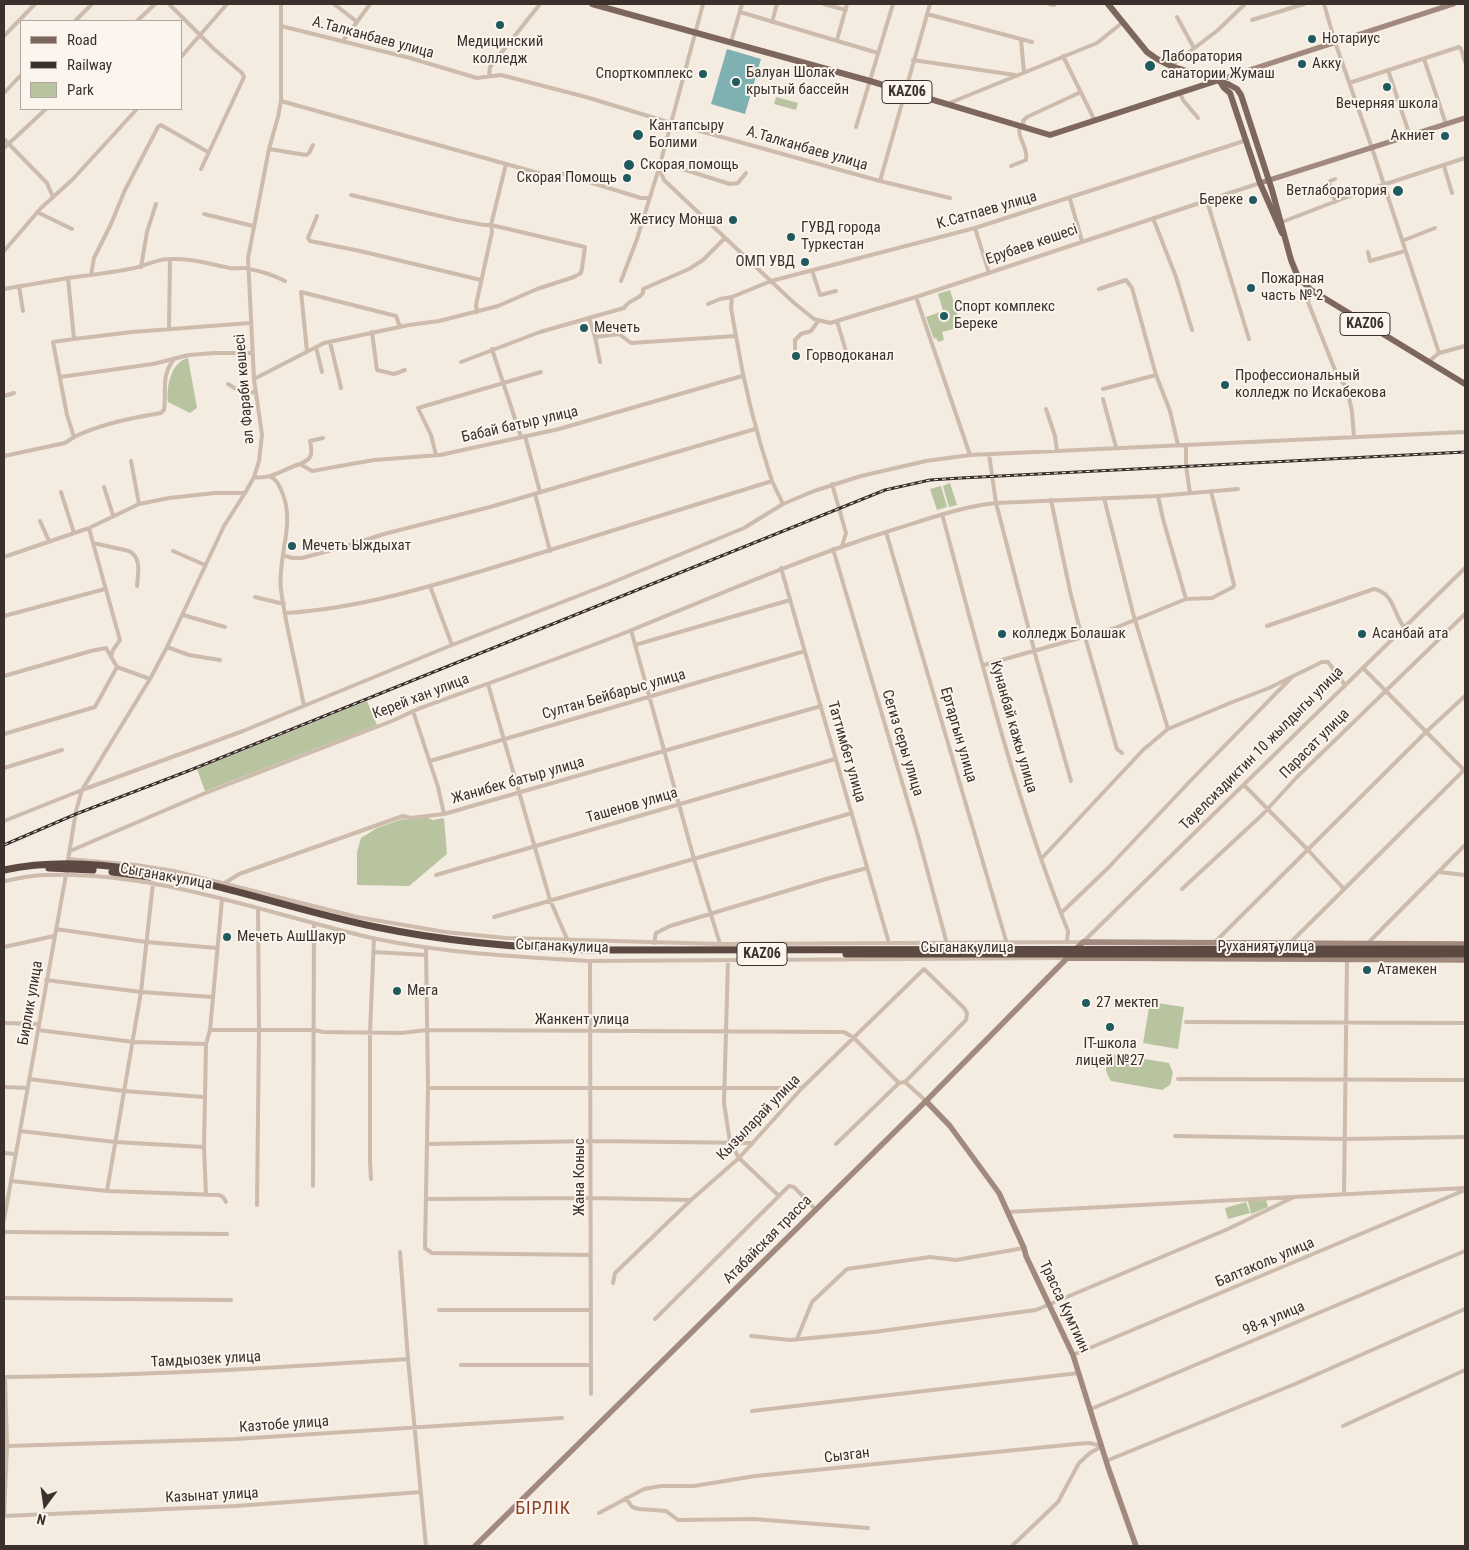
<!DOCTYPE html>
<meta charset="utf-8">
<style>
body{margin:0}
#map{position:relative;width:1469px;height:1550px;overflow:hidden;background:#f4ebe1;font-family:"Roboto Condensed",sans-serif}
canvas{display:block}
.frame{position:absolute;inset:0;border:5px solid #3b302b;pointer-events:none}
.legend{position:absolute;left:20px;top:20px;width:162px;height:90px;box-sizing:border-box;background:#fbf5ee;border:1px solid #aea6a0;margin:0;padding:6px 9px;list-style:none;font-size:15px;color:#3b302b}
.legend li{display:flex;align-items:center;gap:10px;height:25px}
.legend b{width:25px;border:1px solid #aea6a0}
.north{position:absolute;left:20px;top:1480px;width:50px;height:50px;-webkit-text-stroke:4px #fbf5ee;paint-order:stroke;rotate:194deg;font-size:14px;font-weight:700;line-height:20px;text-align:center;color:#3b302b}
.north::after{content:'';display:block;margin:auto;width:18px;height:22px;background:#3b302b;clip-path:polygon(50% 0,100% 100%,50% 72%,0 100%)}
</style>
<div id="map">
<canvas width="1469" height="1550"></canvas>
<div class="frame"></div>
<ul class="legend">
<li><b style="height:6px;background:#7d675c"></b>Road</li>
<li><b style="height:6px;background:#3b302b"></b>Railway</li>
<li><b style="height:14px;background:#b8c4a0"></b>Park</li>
</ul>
<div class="north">N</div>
</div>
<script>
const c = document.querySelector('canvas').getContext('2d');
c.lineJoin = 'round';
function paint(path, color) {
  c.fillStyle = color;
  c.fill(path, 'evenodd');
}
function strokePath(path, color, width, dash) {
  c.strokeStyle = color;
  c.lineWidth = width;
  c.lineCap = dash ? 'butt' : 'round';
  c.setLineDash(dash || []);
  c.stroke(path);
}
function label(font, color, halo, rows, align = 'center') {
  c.font = font + ' "Roboto Condensed",sans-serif';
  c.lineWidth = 4;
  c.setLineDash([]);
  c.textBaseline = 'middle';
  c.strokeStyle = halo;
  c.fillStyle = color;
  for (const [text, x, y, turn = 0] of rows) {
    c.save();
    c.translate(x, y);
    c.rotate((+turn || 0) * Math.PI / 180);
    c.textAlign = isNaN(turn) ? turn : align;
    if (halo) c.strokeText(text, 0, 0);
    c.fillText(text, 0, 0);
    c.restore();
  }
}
paint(new Path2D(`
 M776 97 798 103 796 110 774 104Z
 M950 290 961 327 942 332 944 340 938 342 936 338 934 339 926 317 943 311 938 294Z
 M188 358 197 408 190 413 168 402C166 387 171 362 188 358Z
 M950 483 957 505 949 507 943 486Z
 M941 486 947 507 937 510 930 489Z
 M367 701 377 725 205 791 197 769Z
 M426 817 433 820 444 818 447 854 409 886 357 885V852L361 838 377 828 403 819 410 820Z
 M1150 1002 1184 1007 1178 1049 1143 1043Z
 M1115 1054 1169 1063 1173 1073 1170 1085 1162 1090 1111 1081C1103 1068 1105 1064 1115 1054Z
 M1266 1200 1268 1207 1251 1214 1248 1201Z
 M1246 1202 1250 1213 1228 1219 1225 1208Z`), '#b8c4a0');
paint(new Path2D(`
 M727 49 761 59 745 114 711 104Z`), '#7fb0b2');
strokePath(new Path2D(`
 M169 4 214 49 242 73 244 77 201 169
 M334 4 356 21
 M824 4 846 10
 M1049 4 1054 5
 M1324 4 1335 42 1372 148 1439 353 1428 362
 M740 12 878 53
 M927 14 1032 42
 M1177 17 1194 48
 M1252 20 1304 4
 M75 21 92 4
 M137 21 155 4
 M772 22 777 4
 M281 26 410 58 477 78 501 75 586 97 671 123 880 181 950 198
 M4 36 35 4
 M837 40 847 4
 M1021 40 1024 72
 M343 41 370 4
 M731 42 742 4
 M1063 56 1095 121
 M181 57 227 4
 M1424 59 1446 124
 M913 60 1015 75
 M1171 66 1218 30 1245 4
 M1388 70 1410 136
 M489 76 490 67 540 4
 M1349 83 1459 47 1461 49 1465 62
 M4 93 21 75
 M1180 93 1183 100 1198 118
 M281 101 549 176 556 177 563 174 641 198H649
 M947 104 1097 43 1123 22
 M856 127 893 4
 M1024 127 1023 121 1027 117 1081 92
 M4 139 47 183 53 197
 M4 148 46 109
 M269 149 306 155 309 153 313 145
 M660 162 730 184 738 183 746 173
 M1011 166 1026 160C1029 147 1016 138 1020 125
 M1444 166 1452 193
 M659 168 664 180 793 302 814 319 830 323 916 297 1260 183
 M880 181 930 4
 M1070 199 1082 241
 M1207 201 1249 339
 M1335 202 1329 184 1330 181 1335 179
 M37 212 72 229
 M204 214 253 226
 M317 216 308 238 310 241 360 251 481 280
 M1153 218 1176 277 1192 330
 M1282 222 1352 195 1465 158
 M975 228 989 273
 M1402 241 1435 228
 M4 251 41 208 73 179 137 109
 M1368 252 1370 261 1405 251
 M141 267 147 232 156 204
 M812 270 820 295 836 291
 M91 275 94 258 111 224 125 190 158 127 161 125 208 152
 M68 278C89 275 109 273 129 269 144 267 155 259 170 259 192 258 210 264 230 268 237 269 243 267 249 269 261 271 275 276 285 281
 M621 281 637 239 659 168 703 4
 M19 286 23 311
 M4 289 68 278 74 339 53 342 67 415 74 437 65 443 4 456
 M1099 289 1126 280 1132 288 1156 375 1170 411 1178 445
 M1311 290 1308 302 1337 375 1347 388 1352 412 1354 437
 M916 297 970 455
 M708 304 720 299 732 297
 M477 312 476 305 492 232 491 225 506 164
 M589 318 624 308C628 300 638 300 643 293V289L689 269 703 260 725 238
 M837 321 848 358
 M169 329 170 259
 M372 332 377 370 394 374 405 370
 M736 336C744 385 756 433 772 481
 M595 337 600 362
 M74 339 132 332 250 323
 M330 342 341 388
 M316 347 322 372
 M492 349 521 437
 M795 349V340L801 334 811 331 819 320
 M307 351 301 292 396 316 400 327
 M1439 353 1465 346
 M461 362 540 332 589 318 595 337 619 334 631 343 736 336 731 308 732 297 771 281 975 228 1247 140
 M60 377 153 364 189 355 214 353H252
 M254 379 324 343 409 325 439 321 498 306 537 289 574 277 581 273 582 268 585 247 491 225H484L457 220 351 195
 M228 384 238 390 256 393
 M1103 389 1156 375
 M4 396 14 393
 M1103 399 1116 447
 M1046 409 1055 436 1057 451
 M525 436 540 492
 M74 437C101 424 131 418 161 413L164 410C167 389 160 376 175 358
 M1186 445V466L1190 493
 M989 454 996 503 1037 661 1071 781
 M436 455 431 435 418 408 541 372
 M131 461 139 504
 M300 464C312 459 313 455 310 441L323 438
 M254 477C271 480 283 469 300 464L312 471 374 460 440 455 559 429 742 376
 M271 477C277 480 279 485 282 492 296 524 277 557 281 590 286 628 297 668 304 706
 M832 484 846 533 842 546
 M104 487 113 515
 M61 492 74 533
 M535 494 550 551
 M1158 496 1163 519 1186 599
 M1104 498 1133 613 1168 729
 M1051 500 1070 591 1080 630 1085 637 1117 749 1122 753
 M942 514C980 654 1014 796 1068 931L1067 942
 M40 521 49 541
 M89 528 93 543 129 551C142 558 138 573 137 586
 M886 532 1007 944
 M93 543 120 640 113 650 111 657
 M833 549 918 836 947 944
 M173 551 205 565
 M283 555 292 558H302L347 546 384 534 490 507 755 429
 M4 557 89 528 139 504 169 498 215 493H245
 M781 568C817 693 852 818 889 943
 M430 586 452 645
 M255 597 284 604
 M286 613C365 608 442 583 518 560 603 534 687 507 772 481L783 504
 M183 615 225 627
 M4 616 105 589
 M1267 626 1374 589C1394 593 1393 613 1404 627
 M631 630 694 859 720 944
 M635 645 790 600
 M167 647 189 655 220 660
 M984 665 1115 628 1186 599 1212 598 1233 587 1234 585 1211 491
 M117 667 150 679
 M1363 668 1465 771
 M4 676 91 651 106 648 117 667
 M488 684 550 900 568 941
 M413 711 438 787 444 814
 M4 734 95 707 117 667
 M430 761 805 651
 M4 768 62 750
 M1244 785 1308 850 1344 889
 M4 821 82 790 243 731 452 645 606 585 744 528 783 504 814 491 861 476 926 461 970 455 1465 432
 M70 851 203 794 392 721 418 709C489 683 561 658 632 630 717 595 798 560 886 532 923 521 958 507 996 503L1158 496 1238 489
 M1042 858 1143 750 1168 729 1230 703 1269 688 1322 662H1328L1345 685
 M69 859 136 865 174 871 357 917 445 932 506 938 720 944 1083 942 1465 568
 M68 860 76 811 82 790 150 679 167 647 224 526 245 493 254 477 259 461 262 435 254 379 248 258 269 149 278 117 281 101V4
 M1439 872 1465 875
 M436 875 835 759
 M4 881C17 879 31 875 45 875 157 871 264 913 372 938 443 953 517 957 590 961L1067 958
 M225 883 239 874 403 816 410 818 444 814 821 706
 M1182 889 1262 815 1297 777 1465 614
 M1061 913 1108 868 1195 776 1292 677
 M494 917 852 813
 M56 929 146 942 217 948
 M654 943 656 933 670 926 826 879 867 868
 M1214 943 1426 732 1465 696
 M1290 943 1465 769
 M1368 943 1465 845
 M4 947 54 936
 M426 948 428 1088 425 1248 432 1253 591 1255
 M373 952 426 955
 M728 960 724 1103 730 1142 739 1158 779 1196
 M590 961 591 1394
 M46 980 141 992 212 997
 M1186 1022 1465 1023
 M4 1023 39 1024
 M38 1030 134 1042 206 1044
 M210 1030H315L323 1032 401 1033 427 1030 844 1032 854 1038 899 1083 905 1082 926 1101
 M29 1079 124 1091 204 1097
 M1178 1079 1465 1080
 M4 1087 27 1088
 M428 1088H802
 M20 1131 115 1142 204 1147
 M1175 1136 1345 1139 1465 1137
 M427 1144 591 1141 753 1143
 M836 1144 899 1083
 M4 1153 15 1154
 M371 1179 370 1161V1032L374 938
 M11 1181 107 1191 219 1195 223 1197 226 1202
 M313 1186 314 924
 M107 1191 141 992 153 883
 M1344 1193 1347 959
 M206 1195 204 1147 206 1044 210 1030 222 899
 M427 1199 592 1198 691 1200
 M257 1205 259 1030 258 908
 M1007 1212 1465 1188
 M4 1220 67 869
 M4 1232 227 1234
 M400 1252 408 1359 426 1546
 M613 1283 615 1273 691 1200 739 1158 802 1088 924 969 964 1008 967 1013 966 1020 905 1082
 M4 1298 231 1300
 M439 1310H591
 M655 1319 789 1186 794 1187 816 1210
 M751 1336 790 1340 874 1332 1036 1310 1228 1229 1294 1197
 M797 1339 812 1302 847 1269 930 1257 956 1260 1024 1248
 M1073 1355 1465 1190
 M461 1365H591
 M4 1377C139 1376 273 1368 408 1359
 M1091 1409 1465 1251
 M752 1411 1079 1373
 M1343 1426 1465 1370
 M7 1446 236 1439 562 1418
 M1106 1461 1295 1384 1465 1309
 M626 1498 632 1507 639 1509 666 1511 678 1520 754 1519 868 1528
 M599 1513 644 1489 661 1486H694L755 1476 1076 1444 1089 1443 1102 1446
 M4 1516 236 1506 421 1492
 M4 1517 7 1446 5 1377
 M1012 1546 1058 1502 1079 1463 1090 1453 1102 1446`), '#cdbbac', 4);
strokePath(new Path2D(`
 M1219 80 1453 4
 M1260 183 1465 118
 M1067 958 1465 960
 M926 1101 950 1126 999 1193 1024 1248 1026 1256 1073 1355 1108 1467 1136 1546
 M475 1546 926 1101 1083 942 1465 944`), '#a18a7d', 5.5);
strokePath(new Path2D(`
 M592 4 870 81 1050 135 1219 80
 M1108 4 1147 52 1157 59 1171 66 1228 84 1237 89 1241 95 1272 190 1291 260 1298 277 1311 290 1465 384
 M1219 80 1224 88 1230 93 1260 183 1282 233`), '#7d675c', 6);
strokePath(new Path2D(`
 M49 868 93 870
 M4 870C122 844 260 904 376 927 448 942 521 948 594 950L1465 949
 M112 872 150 877
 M846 954H1465`), '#5c4a42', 7);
const rail = new Path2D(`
 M4 845 76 814 188 771 885 490 930 480 961 478 1465 452`);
strokePath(rail, '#3b302b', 3);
strokePath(rail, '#fbf5ee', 1, [4]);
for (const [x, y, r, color] of [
 [500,25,5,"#1f5a5e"],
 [1312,39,5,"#1f5a5e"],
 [1302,64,5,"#1f5a5e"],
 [1150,66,6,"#1f5a5e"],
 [703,74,5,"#1f5a5e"],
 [736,82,5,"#1f5a5e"],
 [1387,87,5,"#1f5a5e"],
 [638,135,6,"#1f5a5e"],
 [1445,136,5,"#1f5a5e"],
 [629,165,6,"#1f5a5e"],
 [627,178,5,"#1f5a5e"],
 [1398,191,6,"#1f5a5e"],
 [1253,200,5,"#1f5a5e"],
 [733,220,5,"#1f5a5e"],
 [791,237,5,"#1f5a5e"],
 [805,262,5,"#1f5a5e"],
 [1251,288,5,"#1f5a5e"],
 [944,316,5,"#1f5a5e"],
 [584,328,5,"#1f5a5e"],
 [796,356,5,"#1f5a5e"],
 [1225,385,5,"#1f5a5e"],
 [292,546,5,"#1f5a5e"],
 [1002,634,5,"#1f5a5e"],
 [1362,634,5,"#1f5a5e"],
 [227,937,5,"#1f5a5e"],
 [1367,970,5,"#1f5a5e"],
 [397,991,5,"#1f5a5e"],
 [1086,1003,5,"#1f5a5e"],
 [1110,1027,5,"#1f5a5e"]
]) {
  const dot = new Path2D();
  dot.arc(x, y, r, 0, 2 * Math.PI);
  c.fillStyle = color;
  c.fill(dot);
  strokePath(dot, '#fbf5ee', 2);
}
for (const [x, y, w] of [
 [907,92,50],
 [1365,324,50],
 [762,954,50]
]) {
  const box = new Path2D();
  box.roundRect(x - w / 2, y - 11.5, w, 23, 4);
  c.fillStyle = '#fbf5ee';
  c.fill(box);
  strokePath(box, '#3b302b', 1);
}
label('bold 14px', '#3b302b', null, [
 ["KАZ06",907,92],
 ["KАZ06",1365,324],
 ["KАZ06",762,954]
]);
label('15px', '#3b302b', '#fbf5ee', [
 ["А.Талканбаев улица",373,38,15],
 ["А.Талканбаев улица",807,149,16],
 ["К.Сатпаев улица",987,211,-16],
 ["Ерубаев көшесі",1032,245,-19],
 ["әл Фараби көшесі",245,389,-95],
 ["Бабай батыр улица",520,425,-13],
 ["Султан Бейбарыс улица",614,695,-16],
 ["Керей хан улица",421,697,-21],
 ["Кунанбай кажы улица",1013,727,74],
 ["Ертаргын улица",958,735,74],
 ["Сегиз серы улица",902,743,73],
 ["Парасат улица",1315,744,-45],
 ["Тауелсиздиктин 10 жылдыгы улица",1262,749,-45],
 ["Таттимбет улица",846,752,74],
 ["Жанибек батыр улица",518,781,-16],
 ["Ташенов улица",632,806,-16],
 ["Сыганак улица",166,877,10],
 ["Сыганак улица",562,947,2],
 ["Руханият улица",1266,947],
 ["Сыганак улица",967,948],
 ["Бирлик улица",31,1003,-80],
 ["Жанкент улица",582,1020],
 ["Кызыларай улица",759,1118,-46],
 ["Жана Коныс",580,1177,-90],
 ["Атабайская трасса",768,1240,-45],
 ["Балтаколь улица",1265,1263,-23],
 ["Трасса Кумтиин",1064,1307,65],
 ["98-я улица",1274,1319,-23],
 ["Тамдыозек улица",206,1360,-3],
 ["Казтобе улица",284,1425,-4],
 ["Сызган",847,1456,-7],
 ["Казынат улица",212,1496,-3]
]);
label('15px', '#3b302b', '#fbf5ee', [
 ["Нотариус",1322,39],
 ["Медицинский",500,42,"center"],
 ["колледж",500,59,"center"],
 ["Лаборатория",1161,57],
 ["санатории Жумаш",1161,74],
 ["Акку",1312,64],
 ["Балуан Шолак",746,73],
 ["крытый бассейн",746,90],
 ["Спорткомплекс",693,74,"right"],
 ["Вечерняя школа",1387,104,"center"],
 ["Кантапсыру",649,126],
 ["Болими",649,143],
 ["Акниет",1435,136,"right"],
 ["Скорая помощь",640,165],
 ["Скорая Помощь",617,178,"right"],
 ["Ветлаборатория",1387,191,"right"],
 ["Береке",1243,200,"right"],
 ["Жетису Монша",723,220,"right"],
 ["ГУВД города",801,228],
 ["Туркестан",801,245],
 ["ОМП УВД",795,262,"right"],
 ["Пожарная",1261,279],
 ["часть № 2",1261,296],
 ["Спорт комплекс",954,307],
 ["Береке",954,324],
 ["Мечеть",594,328],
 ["Горводоканал",806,356],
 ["Профессиональный",1235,376],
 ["колледж по Искабекова",1235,393],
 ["Мечеть Ыждыхат",302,546],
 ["колледж Болашак",1012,634],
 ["Асанбай ата",1372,634],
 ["Мечеть АшШакур",237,937],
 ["Атамекен",1377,970],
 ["Мега",407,991],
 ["27 мектеп",1096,1003],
 ["IT-школа",1110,1044,"center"],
 ["лицей №27",1110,1061,"center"]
], 'left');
c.letterSpacing = '1px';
label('18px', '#8c3b22', '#fbf5ee', [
 ["БІРЛІК",543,1509]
]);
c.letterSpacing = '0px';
</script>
